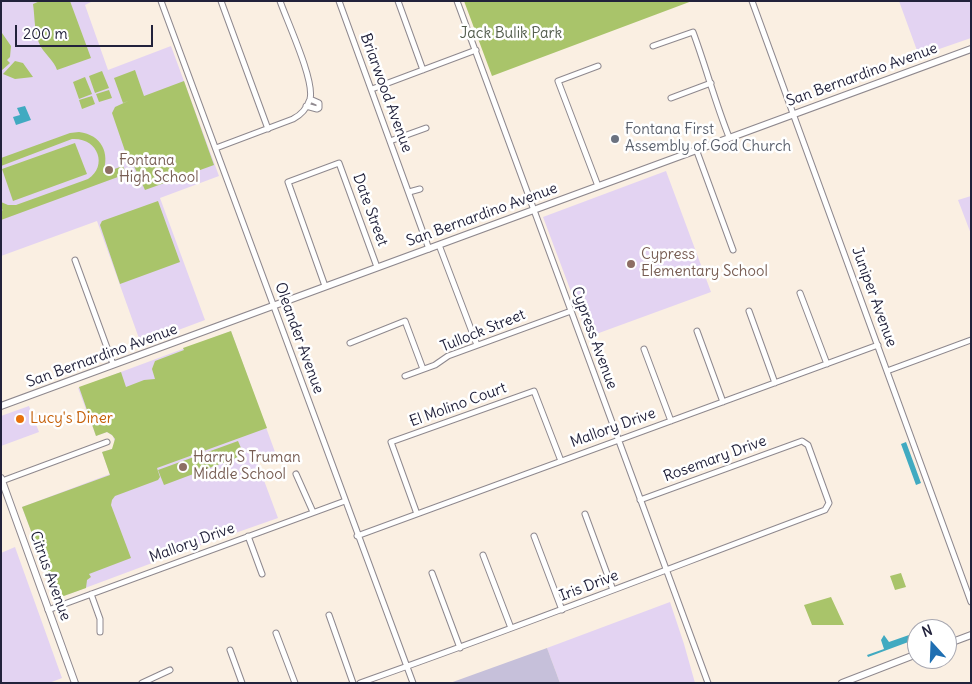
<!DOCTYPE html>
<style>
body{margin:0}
#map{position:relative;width:972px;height:684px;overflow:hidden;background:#faefe2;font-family:Delius,sans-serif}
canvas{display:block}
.frame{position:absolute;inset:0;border:2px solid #22223b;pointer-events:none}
.north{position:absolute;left:907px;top:619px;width:50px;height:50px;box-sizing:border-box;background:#fff;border:1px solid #a7a7b1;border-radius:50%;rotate:340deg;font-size:14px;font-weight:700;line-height:20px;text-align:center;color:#22223b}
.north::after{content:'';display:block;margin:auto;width:18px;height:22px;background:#1f6fb2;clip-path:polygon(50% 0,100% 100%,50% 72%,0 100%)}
.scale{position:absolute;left:15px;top:25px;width:138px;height:22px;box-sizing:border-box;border:2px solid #22223b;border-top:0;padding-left:6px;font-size:15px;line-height:18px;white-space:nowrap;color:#22223b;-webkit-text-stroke:4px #fff;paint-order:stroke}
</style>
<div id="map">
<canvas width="972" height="684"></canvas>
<div class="frame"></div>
<div class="north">N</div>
<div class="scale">200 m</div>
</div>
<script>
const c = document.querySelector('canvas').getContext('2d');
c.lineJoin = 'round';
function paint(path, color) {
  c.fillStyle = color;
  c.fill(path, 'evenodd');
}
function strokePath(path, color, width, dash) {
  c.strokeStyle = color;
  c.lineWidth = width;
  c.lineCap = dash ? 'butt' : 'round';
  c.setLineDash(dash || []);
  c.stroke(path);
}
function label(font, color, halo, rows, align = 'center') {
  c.font = font + ' Delius,sans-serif';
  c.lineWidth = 5;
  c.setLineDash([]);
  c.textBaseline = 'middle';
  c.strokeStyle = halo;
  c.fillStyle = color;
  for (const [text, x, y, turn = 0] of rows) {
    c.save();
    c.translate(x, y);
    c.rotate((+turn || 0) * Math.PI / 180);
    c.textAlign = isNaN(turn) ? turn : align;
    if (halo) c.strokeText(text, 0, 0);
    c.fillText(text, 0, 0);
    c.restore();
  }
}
paint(new Path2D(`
 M1 1H93L85 5 108 70 171 46 219 176 160 198 205 320 141 344 97 221 1 256Z
 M899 1H971V38L919 56Z
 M666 171 711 292 588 337 543 217Z
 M971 196V234L958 200Z
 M231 331 275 452 256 459 278 518 187 550 61 597 55 595 22 507 110 474 102 452 112 449 115 443 113 436 107 432 96 436 78 388Z
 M29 406 39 432 1 446V416Z
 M15 547 62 678 49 683H1V553Z
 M670 602 684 644 695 683H560L547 648Z`), '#e3d3f2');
paint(new Path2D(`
 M547 648 560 683H450Z`), '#c6c0da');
paint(new Path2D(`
 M40 1H70L91 58 57 70C54 61 46 55 41 47 34 35 35 17 33 4Z
 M464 1H692L492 76Z
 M2 33 11 46 10 57 7 60 10 63 1 71Z
 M15 61 23 63 33 77 15 79 3 74Z
 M135 70 144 96 184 81 214 165 145 190 128 153 125 151 112 113 115 107 128 101 123 103 114 78Z
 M102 71 109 88 95 93 89 76Z
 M85 77 92 94 79 99 73 82Z
 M109 90 112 98 99 102 96 94Z
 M92 96 95 104 82 109 79 100Z
 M79 132C102 135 110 153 103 173L123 166 126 174 1 220V211L3 210 1 209V202L8 205H16L88 179C109 165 97 137 72 139L1 166V158L70 133Z
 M75 143 87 174 13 201 2 169Z
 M158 201 180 262 120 284 100 225 102 221Z
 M231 331 267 428 157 468 160 477 158 480 115 496 112 500 111 505 131 558 89 574 91 577 87 580 86 588 61 597 55 595 22 507 110 475 102 452 112 449 115 439 112 435 107 432 96 436 79 387 121 372 126 387 144 380 155 379 152 369 155 361 184 350 183 348Z
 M238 441 244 455 164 485 158 470Z
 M901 573 906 587 895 590 890 576Z
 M831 597 844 625H812L804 605Z`), '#a9c46a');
paint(new Path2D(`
 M25 106 31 120 16 125 13 117 20 115 17 108Z
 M906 442 921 483 916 485 901 444Z
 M884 635 889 642 909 635 911 641 868 657 867 655 884 649 881 640Z`), '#41aac1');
const minor = new Path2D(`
 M161 1 413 683
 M221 1 268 129
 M339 1 429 249
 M398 1 423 70
 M457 1 708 683
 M752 1 971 602
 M653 46 693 32C706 67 715 102 729 137
 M372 89 476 50
 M671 98 711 83
 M306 106 317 109 319 108V103L310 99
 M390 141 426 128
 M216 148 293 119C301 115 307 108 310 99 315 81 287 21 280 1
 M696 149 733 250
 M598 186 558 81 598 66
 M409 192 420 189
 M439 245 477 345
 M75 260 113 364
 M325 286 288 182 339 163 377 267
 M800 293 827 364
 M749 311 775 383
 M697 331 723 402
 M350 343 405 321 423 369
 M644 349 671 421
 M887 371 971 340
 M405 376 435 365 448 356 571 311
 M296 474 313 512
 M2 481 107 442
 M417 514 391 442 534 391 561 461
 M585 514 613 590
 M248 536 262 574
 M357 536 878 345
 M534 536 562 610
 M483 555 511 628
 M432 573 460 648
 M91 594 100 619V632
 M48 610 345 501
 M329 615 353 683
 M276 633 295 683
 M230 650 242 683
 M142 683 170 670
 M360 683C517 628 670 568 825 510L829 503 808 445 802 441 640 500`);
const major = new Path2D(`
 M1 406 971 49
 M1 478 75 683
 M947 644 971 635
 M842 683 917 654`);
strokePath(minor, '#8e888e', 7);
strokePath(major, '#8e888e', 8);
strokePath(minor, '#fff', 5);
strokePath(major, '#fff', 6);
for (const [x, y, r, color] of [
 [615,139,5,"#6b7280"],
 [109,170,5,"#8d6e63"],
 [631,264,5,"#8d6e63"],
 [20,419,5,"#e8710a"],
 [183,467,5,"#8d6e63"]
]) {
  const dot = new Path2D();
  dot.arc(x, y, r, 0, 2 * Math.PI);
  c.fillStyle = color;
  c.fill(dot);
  strokePath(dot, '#fff', 2);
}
label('15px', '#515b4b', '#fff', [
 ["Jack Bulik Park",511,34]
]);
label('15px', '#22223b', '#fff', [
 ["San Bernardino Avenue",862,75,-20],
 ["Briarwood Avenue",386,93,70],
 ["Date Street",370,210,70],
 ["San Bernardino Avenue",482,215,-20],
 ["Juniper Avenue",874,297,70],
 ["Tullock Street",483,331,-22],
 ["Oleander Avenue",299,338,70],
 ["Cypress Avenue",594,338,70],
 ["San Bernardino Avenue",102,356,-20],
 ["El Molino Court",458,405,-20],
 ["Mallory Drive",613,428,-20],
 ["Rosemary Drive",715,459,-20],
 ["Mallory Drive",192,543,-20],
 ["Citrus Avenue",50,576,70],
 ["Iris Drive",589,586,-21]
]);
label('15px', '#5b616d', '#fff', [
 ["Fontana First",625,130],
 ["Assembly of God Church",625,147]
], 'left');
label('15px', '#785e54', '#fff', [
 ["Fontana",119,161],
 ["High School",119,178],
 ["Cypress",641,255],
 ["Elementary School",641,272],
 ["Harry S Truman",193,458],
 ["Middle School",193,475]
], 'left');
label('15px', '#c56008', '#fff', [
 ["Lucy's Diner",30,419]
], 'left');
</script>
